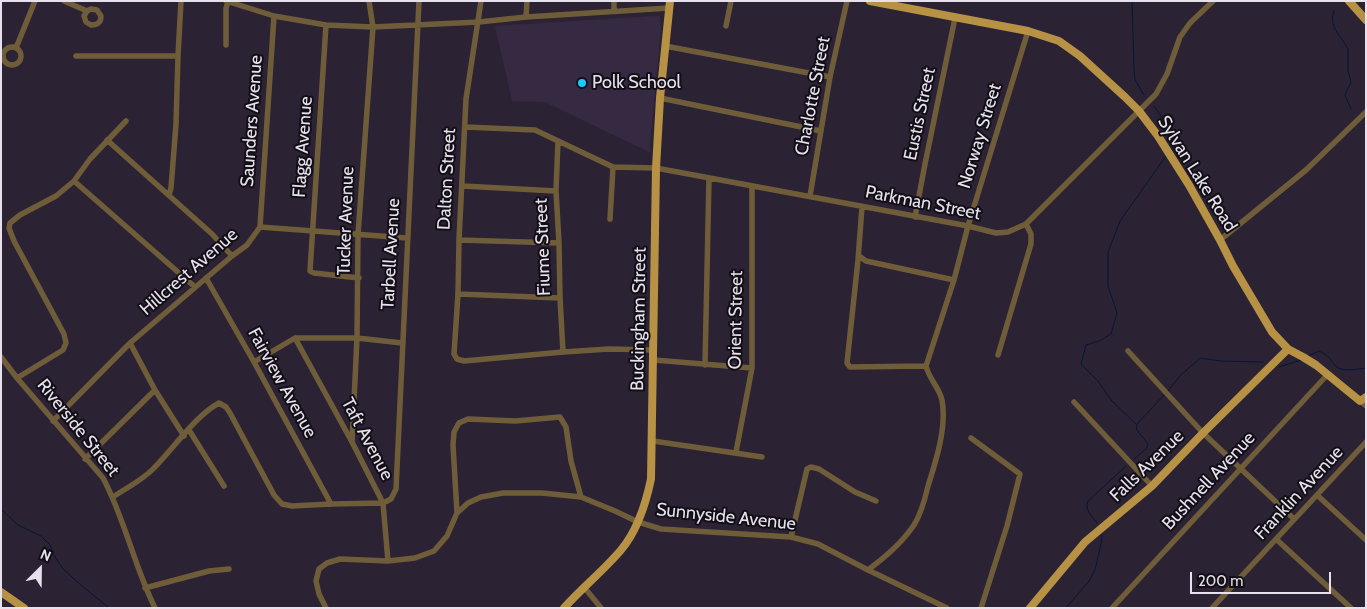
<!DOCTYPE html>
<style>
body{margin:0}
#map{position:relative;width:1367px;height:609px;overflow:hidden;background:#2b2234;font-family:Cabin,sans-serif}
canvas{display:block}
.frame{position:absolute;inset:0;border:2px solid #e6e1ed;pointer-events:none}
.north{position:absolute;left:15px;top:544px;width:50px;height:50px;-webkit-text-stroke:4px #120e16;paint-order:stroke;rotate:23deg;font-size:14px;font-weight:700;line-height:20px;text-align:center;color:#e6e1ed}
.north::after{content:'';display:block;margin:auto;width:18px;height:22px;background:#e6e1ed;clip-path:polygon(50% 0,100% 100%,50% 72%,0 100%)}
.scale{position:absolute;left:1190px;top:572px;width:141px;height:22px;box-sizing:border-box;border:2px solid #e6e1ed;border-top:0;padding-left:6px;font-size:15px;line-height:18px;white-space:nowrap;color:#e6e1ed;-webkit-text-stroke:4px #120e16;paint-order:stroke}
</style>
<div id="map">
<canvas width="1367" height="609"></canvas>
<div class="frame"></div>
<div class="north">N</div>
<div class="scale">200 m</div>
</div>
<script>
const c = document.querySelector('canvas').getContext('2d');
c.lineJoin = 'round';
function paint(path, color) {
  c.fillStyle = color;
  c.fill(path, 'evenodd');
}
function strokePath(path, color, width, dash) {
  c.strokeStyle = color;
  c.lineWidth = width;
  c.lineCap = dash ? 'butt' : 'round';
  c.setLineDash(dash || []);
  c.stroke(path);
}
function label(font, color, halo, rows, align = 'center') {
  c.font = font + ' Cabin,sans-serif';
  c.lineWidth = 4;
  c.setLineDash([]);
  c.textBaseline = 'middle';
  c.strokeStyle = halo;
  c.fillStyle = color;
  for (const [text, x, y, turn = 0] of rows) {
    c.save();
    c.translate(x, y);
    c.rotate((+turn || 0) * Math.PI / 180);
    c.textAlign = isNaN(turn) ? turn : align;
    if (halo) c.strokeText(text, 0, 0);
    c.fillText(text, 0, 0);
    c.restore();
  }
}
paint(new Path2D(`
 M654 16H659L660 18 661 29 650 144 651 153 545 102 512 101 495 26Z`), '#362a42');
strokePath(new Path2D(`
 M1132 1 1134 69 1135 80 1144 95
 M1334 11C1328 26 1341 36 1348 49V71L1351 82 1345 95 1351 109
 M1154 106C1162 118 1180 139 1171 152
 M1308 356 1319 351C1332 357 1329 360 1337 367 1343 372 1359 369 1366 368
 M1279 367 1301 360
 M1168 391 1180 376 1200 358 1220 361 1263 362
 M1137 424 1165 394
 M1137 425 1111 400 1098 381 1081 364 1086 345 1099 341 1111 334 1117 313 1108 286V252L1120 221 1166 156
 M1134 459 1146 449 1148 444 1136 429 1137 426
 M1 509 18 525 41 536 50 545 54 555 63 569 82 586 109 608
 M1097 523C1092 516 1084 509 1088 501L1126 466
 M1066 608 1089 581 1095 570 1102 539V535`), '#031736', 1);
strokePath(new Path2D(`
 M64 1 87 11 91 9 97 10 101 16C101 23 97 25 91 25L86 22 84 16 87 11
 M226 1 274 16 326 25 373 27 479 22 526 17 669 8
 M481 1 466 99 459 240 458 294 454 354 457 359 464 361 563 352 609 349 654 350
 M614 11V1
 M526 17 527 1
 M326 25 310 271 314 273 359 278
 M726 26 731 1
 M226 45V8L228 2
 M665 46 830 77
 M3 56a9 9 0 1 1 18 0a9 9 0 1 1-18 0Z
 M16 48 35 1
 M76 56H178
 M660 98 821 131
 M465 127 535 130 613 167 656 168 968 226 996 233 1008 232 1026 224 1156 94 1167 74 1180 37 1190 23 1213 1
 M107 140 212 234 232 256
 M558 141 556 191 559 243 560 298 563 352
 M74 181 195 287
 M463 186 556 191
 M169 195 171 188 176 124 178 56 181 1
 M810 196 830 77 847 1
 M862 207 858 260 847 363 850 367 926 366
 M915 217 925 164 955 18
 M610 219 613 167
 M260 227 274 16
 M459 240 559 243
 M1220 240 1306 170 1366 112
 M859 256 866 261 954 280
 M206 278 254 362 331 504
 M458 294 560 298
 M295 338 352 442 383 503 388 561
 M130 343 155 390 184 436
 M1128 351 1203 433 1294 519
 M998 355 1031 244V234L1026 224
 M1 357 17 378 103 478C125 519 134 566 155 608
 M654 360 752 368
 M254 362 295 338H357L402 343
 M705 365 709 178
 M926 366 954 280 968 226 1028 31
 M17 378 63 350 66 343 64 334 14 241 9 228 10 223 20 215 56 196 74 181 90 159 126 121
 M1360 401 1366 406
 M1074 402 1152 486
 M53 421 130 343 232 256 247 245 260 227 407 238
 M189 430 224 486
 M971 438 1020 474 1007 526 981 608
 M653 441 762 457
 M352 442 357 338 358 235 373 27 369 1
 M736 452 752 368V186
 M85 459 155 390
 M1317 495 1366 540
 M113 497C126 488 143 480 154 468 174 448 195 416 219 403L226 407 230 413 274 495 282 504 292 506 331 504 383 503 391 499 396 489 419 1
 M457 513 453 445 454 432 459 423 468 419 515 421 560 417 566 427 571 461 581 497
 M791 537 807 469 811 467 819 469 855 492 876 501
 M1276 539 1351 608
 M868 570C885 557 901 544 914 525 921 514 925 499 928 486 936 461 947 427 942 400 939 387 929 379 926 366
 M584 587 601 608
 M145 588 209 571 229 569
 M326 608 319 594 316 581 319 569 327 563 340 559 388 561 415 558 434 551 447 536 457 513 468 503 481 497 503 493H542L581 497 615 511 638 522 661 529 791 537 818 544 868 570 947 608
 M1112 608 1328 374
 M1212 608 1366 442`), '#6f5d3a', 5.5);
strokePath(new Path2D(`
 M870 1 1028 31 1059 41 1080 56 1125 97 1139 111 1158 136 1189 185 1220 240 1233 266 1272 332 1288 349 1303 357 1316 365 1360 401 1366 397
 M1349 1 1366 20
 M1 592 24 608
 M564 608C582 588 604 570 621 550 637 531 646 503 651 479L656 168 660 98 670 1
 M1030 608 1085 542 1152 486 1203 433 1288 349`), '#b89244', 8);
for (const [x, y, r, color] of [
 [582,83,5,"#1bc9fc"]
]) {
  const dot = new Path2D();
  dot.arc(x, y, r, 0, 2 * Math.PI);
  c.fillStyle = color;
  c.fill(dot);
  strokePath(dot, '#120e16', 2);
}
label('18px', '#e6e1ed', '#120e16', [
 ["Polk School",592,83]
], 'left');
label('18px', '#e6e1ed', '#120e16', [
 ["Charlotte Street",813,96,-79],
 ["Eustis Street",920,114,-78],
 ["Saunders Avenue",252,121,-86],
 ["Norway Street",980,136,-73],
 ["Flagg Avenue",303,147,-86],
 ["Sylvan Lake Road",1197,174,58],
 ["Dalton Street",447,179,-87],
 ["Parkman Street",923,203,11],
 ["Tucker Avenue",346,221,-88],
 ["Fiume Street",543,247,-92],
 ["Tarbell Avenue",391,254,-87],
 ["Hillcrest Avenue",189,272,-41],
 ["Buckingham Street",639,319,-89],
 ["Orient Street",736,320,-89],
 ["Fairview Avenue",282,383,61],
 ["Riverside Street",78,428,51],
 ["Taft Avenue",367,439,62],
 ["Falls Avenue",1147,466,-44],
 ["Bushnell Avenue",1209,481,-47],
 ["Franklin Avenue",1299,493,-47],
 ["Sunnyside Avenue",726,517,6]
]);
</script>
